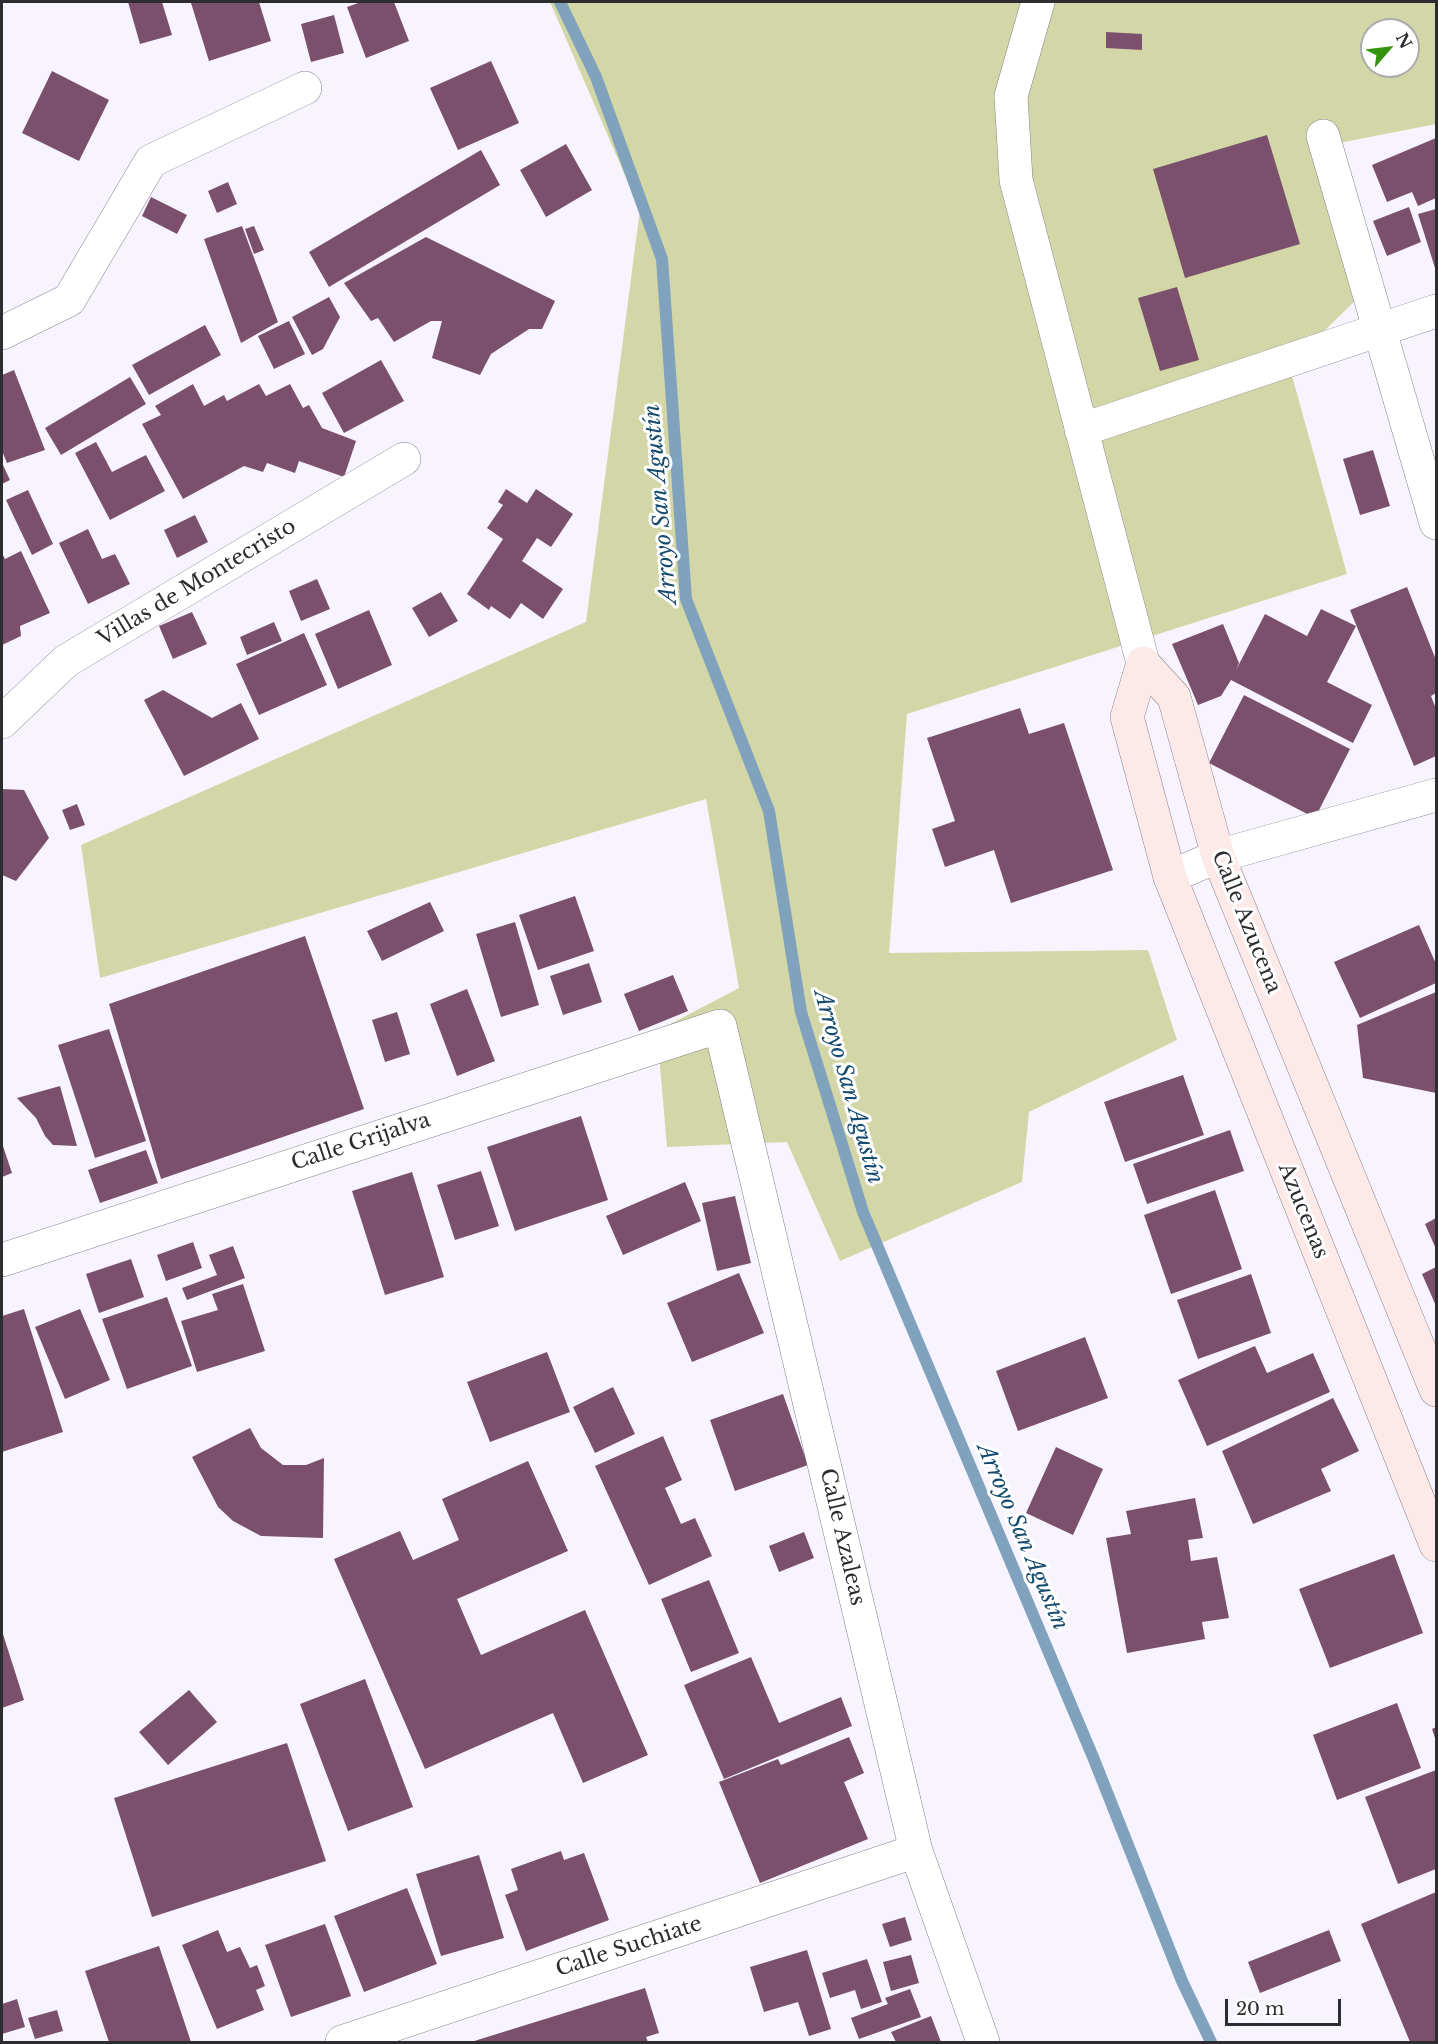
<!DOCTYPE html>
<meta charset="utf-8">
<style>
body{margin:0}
#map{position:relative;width:1438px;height:2044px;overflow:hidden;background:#f7f4ff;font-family:"Libre Baskerville",serif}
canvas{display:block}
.frame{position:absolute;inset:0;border:3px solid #2d2c30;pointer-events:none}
.north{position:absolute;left:1360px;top:18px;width:60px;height:60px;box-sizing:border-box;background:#fff;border:2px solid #ababac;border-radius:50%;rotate:62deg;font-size:16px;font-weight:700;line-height:24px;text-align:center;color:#2d2c30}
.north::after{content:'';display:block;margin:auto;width:21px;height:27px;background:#35930e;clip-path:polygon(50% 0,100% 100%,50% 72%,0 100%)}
.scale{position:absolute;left:1225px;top:1999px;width:116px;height:27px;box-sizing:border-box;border:3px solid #2d2c30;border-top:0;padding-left:8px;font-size:18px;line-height:21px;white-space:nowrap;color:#2d2c30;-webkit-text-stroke:4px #fff;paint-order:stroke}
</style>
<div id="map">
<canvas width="1438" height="2044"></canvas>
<div class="frame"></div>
<div class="north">N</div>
<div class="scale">20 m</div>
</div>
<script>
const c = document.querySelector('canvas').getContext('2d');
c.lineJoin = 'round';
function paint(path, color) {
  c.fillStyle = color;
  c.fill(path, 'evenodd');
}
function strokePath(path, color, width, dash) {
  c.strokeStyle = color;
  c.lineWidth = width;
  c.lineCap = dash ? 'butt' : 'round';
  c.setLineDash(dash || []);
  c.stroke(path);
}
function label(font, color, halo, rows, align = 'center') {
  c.font = font + ' "Libre Baskerville",serif';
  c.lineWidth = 6;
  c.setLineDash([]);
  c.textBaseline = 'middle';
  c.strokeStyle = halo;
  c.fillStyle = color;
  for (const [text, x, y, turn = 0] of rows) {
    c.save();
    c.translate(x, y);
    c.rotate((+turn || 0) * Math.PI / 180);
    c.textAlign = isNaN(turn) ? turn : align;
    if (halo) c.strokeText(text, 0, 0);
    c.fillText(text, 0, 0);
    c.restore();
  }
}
paint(new Path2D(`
 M550 2H1436V124L1329 145 1358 298 1289 365 1347 574 907 714 889 953 1148 950 1177 1040 1029 1112 1022 1182 840 1261 787 1142 667 1147 657 1031 739 988 706 799 100 978 81 845 586 622 640 210ZM1372 30H1408V66H1372Z`), '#d3d7a7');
strokePath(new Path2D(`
 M560 2 596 77 662 259 686 599 769 811 801 1012 863 1212 1093 1757 1182 1981 1211 2042`), '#81a2bd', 12);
paint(new Path2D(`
 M128 2H162L172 35 140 44Z
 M196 2H259L271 41 209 61 191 3Z
 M361 2H394L409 41 366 58 347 7Z
 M334 15 344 53 311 62 301 24Z
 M1106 32 1142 34V50L1106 48Z
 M491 61 519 123 458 150 430 88Z
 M52 71 109 100 79 161 22 133Z
 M1267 135 1300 244 1185 278 1153 169Z
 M1436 138V198L1418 206 1412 192 1387 202 1372 165Z
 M566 144 592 190 546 217 520 170Z
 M481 150 500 185 329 287 309 252Z
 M228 182 237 204 217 213 208 191Z
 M151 197 187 215 177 234 142 216Z
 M1409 207 1421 242 1387 256 1373 221Z
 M1436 209V267L1435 268 1418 214Z
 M242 226 278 322 241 343 204 239Z
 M254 226 264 250 254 254 245 229Z
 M426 237 555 301 542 329H529L491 354 480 375 432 358 442 321H431L394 342 378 318 371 321 344 283Z
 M1177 287 1199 360 1160 371 1138 298Z
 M329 297 340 317 323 349 312 355 292 317Z
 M289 321 305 354 274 369 258 336Z
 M205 325 221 355 149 395 132 365Z
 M381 360 404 401 344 433 322 393Z
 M14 370 45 450 7 463 2 451V375Z
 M130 377 146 404 61 455 45 428Z
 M193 384 204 406 224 395 227 401 259 384 266 396 290 384 303 408 309 405 322 428 356 441 344 477 299 461 295 473 267 463 263 472 244 466 183 499 142 424 161 415 155 406Z
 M96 442 112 472 146 455 165 491 110 520 75 453Z
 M1373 450 1390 506 1360 515 1343 459Z
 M2 463 10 480 2 484Z
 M506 489 527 503 536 489 573 514 551 547 537 538 522 561 563 589 543 619 521 603 510 619 491 606 489 610 467 594 503 539 487 528 503 505 498 502Z
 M28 490 53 544 32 555 6 500Z
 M195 515 208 542 177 558 164 530Z
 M88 529 102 559 115 554 130 584 88 604 59 543Z
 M21 551 50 613 20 626 21 636 2 645V553L5 559Z
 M317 579 330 609 301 621 289 591Z
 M1407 587 1436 660V693L1431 696 1436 709V756L1414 766 1350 610Z
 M441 592 458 621 429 637 412 608Z
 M1321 609 1356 626 1327 682 1372 705 1353 743 1231 680 1221 696 1198 705 1172 644 1223 624 1239 663 1236 670 1265 614 1307 636Z
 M369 610 392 665 338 689 315 634Z
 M192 612 207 644 173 659 159 626Z
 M274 622 282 641 247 655 240 637Z
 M304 633 327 685 259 715 236 664Z
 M163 690 212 718 241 703 259 739 184 776 144 700Z
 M1244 695 1350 749 1315 818 1209 763Z
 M1020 708 1029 734 1064 723 1113 870 1011 903 994 850 945 867 932 829 955 821 927 738Z
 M2 789 24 790 49 838 16 881 2 875Z
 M77 804 85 825 70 830 62 810Z
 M575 896 594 951 538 970 519 915Z
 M430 902 444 931 382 961 367 931Z
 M515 922 539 1005 501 1017 476 934Z
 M1419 925 1436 964V983L1360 1018 1334 962Z
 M305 936 364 1109 161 1179 109 1004Z
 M589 963 602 1002 563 1015 550 976Z
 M673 975 688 1011 639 1031 624 994Z
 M467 989 495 1061 457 1076 430 1004Z
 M1436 992V1093L1363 1078 1357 1025Z
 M397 1012 410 1054 385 1062 372 1020Z
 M109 1029 146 1141 95 1158 58 1045Z
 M1183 1075 1204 1135 1125 1162 1104 1102Z
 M60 1086 77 1146 53 1145 45 1136 36 1118 17 1098Z
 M581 1116 608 1200 515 1231 487 1147Z
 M1230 1130 1244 1171 1147 1204 1133 1164Z
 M2 1143 12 1173 2 1177Z
 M146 1150 158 1183 100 1203 88 1170Z
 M481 1171 499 1226 455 1240 437 1185Z
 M412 1172 444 1277 385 1295 352 1191Z
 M685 1182 701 1221 623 1255 606 1216Z
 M1215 1190 1242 1269 1171 1294 1144 1215Z
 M735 1196 751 1263 717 1271 702 1203Z
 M1436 1218V1249L1425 1224Z
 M193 1242 202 1268 166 1281 157 1255Z
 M233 1246 245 1278 187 1300 182 1288 217 1275 209 1255Z
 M131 1259 144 1297 99 1313 86 1274Z
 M1436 1267V1306L1422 1274Z
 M739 1273 764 1333 692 1362 667 1303Z
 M1251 1274 1271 1333 1198 1359 1177 1300Z
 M243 1284 265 1351 197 1372 181 1321 218 1310 212 1294Z
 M167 1297 192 1366 127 1389 102 1319Z
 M24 1309 63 1432 2 1452V1316Z
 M80 1309 110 1380 65 1399 35 1327Z
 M1085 1337 1108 1398 1018 1431 996 1371Z
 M1255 1346 1267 1373 1313 1353 1330 1392 1207 1446 1178 1380Z
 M547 1352 570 1412 490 1442 467 1382Z
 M613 1387 635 1434 595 1453 573 1407Z
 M783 1394 808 1465 735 1491 710 1420Z
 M1333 1398 1359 1451 1321 1469 1331 1491 1253 1524 1222 1451Z
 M250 1428 261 1448 283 1465H306L324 1458 323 1538 261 1536 233 1521 218 1507 192 1457Z
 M663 1436 682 1480 665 1488 681 1524 695 1518 712 1556 649 1585 595 1466Z
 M1056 1447 1103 1469 1073 1535 1026 1513Z
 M528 1461 568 1551 457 1599 481 1655 585 1610 648 1755 583 1783 553 1713 425 1769 334 1559 400 1531 413 1560 459 1540 442 1499Z
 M1195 1498 1203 1538 1188 1540 1191 1561 1217 1557 1229 1618 1202 1622 1205 1639 1127 1653 1106 1538 1131 1534 1126 1511Z
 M804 1532 814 1558 779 1572 769 1546Z
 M1394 1554 1423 1633 1330 1668 1299 1589Z
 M709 1580 739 1653 691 1672 661 1599Z
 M2 1631 24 1700 2 1708Z
 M751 1657 779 1723 841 1697 852 1726 724 1779 684 1685Z
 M365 1679 413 1807 348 1831 300 1704Z
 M189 1690 217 1722 168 1765 139 1732Z
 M1397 1703 1421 1768 1337 1800 1313 1735Z
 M1436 1727V1741L1432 1729Z
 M849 1737 864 1773 844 1782 868 1839 760 1883 719 1782 778 1759 781 1765Z
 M287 1743 326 1861 152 1917 114 1798Z
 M1436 1770V1869L1398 1884 1365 1797Z
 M561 1851 564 1860 584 1853 609 1920 526 1951 505 1895 518 1890 511 1869Z
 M479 1855 504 1938 441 1956 416 1874Z
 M407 1888 437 1964 364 1992 334 1916Z
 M1436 1892V2042H1410L1361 1924Z
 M905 1917 912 1940 890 1947 882 1924Z
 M325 1924 351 1996 291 2017 265 1945Z
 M218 1930 227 1952 240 1947 250 1968 257 1965 265 1986 256 1990 264 2010 217 2029 182 1945Z
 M1329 1930 1341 1961 1260 1993 1248 1962Z
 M159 1946 191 2042H109L85 1971Z
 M807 1950 831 2029 809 2036 798 2002 764 2012 750 1967Z
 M911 1955 919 1983 891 1991 883 1962Z
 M867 1959 882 2002 861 2009 855 1990 830 1998 822 1973Z
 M645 1988 659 2033 646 2037 648 2042H471Z
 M910 1989 921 2017 859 2039 851 2018 888 2004 885 1998Z
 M17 1999 25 2027 2 2034V2004Z
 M57 2010 63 2031 35 2039 28 2018Z
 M931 2016 941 2042H896L891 2032Z`), '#7b506c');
const street = new Path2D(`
 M1038 2 1011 96 1016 180 1143 663
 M1323 136 1436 523
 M2 333 69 300 151 161 305 88
 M1081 430 1436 311
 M2 722 66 661 404 459
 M1170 877 1218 856 1436 795
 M2 1260 720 1026 916 1851 983 2042
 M342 2042 916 1851`);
const secondary = new Path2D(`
 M1143 663 1127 717 1170 877 1436 1545
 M1143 663 1174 697 1218 856 1436 1390`);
strokePath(street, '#87848d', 34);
strokePath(secondary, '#87848d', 34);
strokePath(street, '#fff', 33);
strokePath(secondary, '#fdeae8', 33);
label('21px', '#2d2c30', '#fff', [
 ["Villas de Montecristo",197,583,-31],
 ["Calle Azucena",1246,922,68],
 ["Calle Grijalva",361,1142,-18],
 ["Azucenas",1303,1211,68],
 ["Calle Azaleas",842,1537,77],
 ["Calle Suchiate",629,1947,-18]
]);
label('italic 22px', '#154b6f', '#fff', [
 ["Arroyo San Agustín",661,504,-95],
 ["Arroyo San Agustín",848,1087,74],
 ["Arroyo San Agustín",1022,1537,67]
]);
</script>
